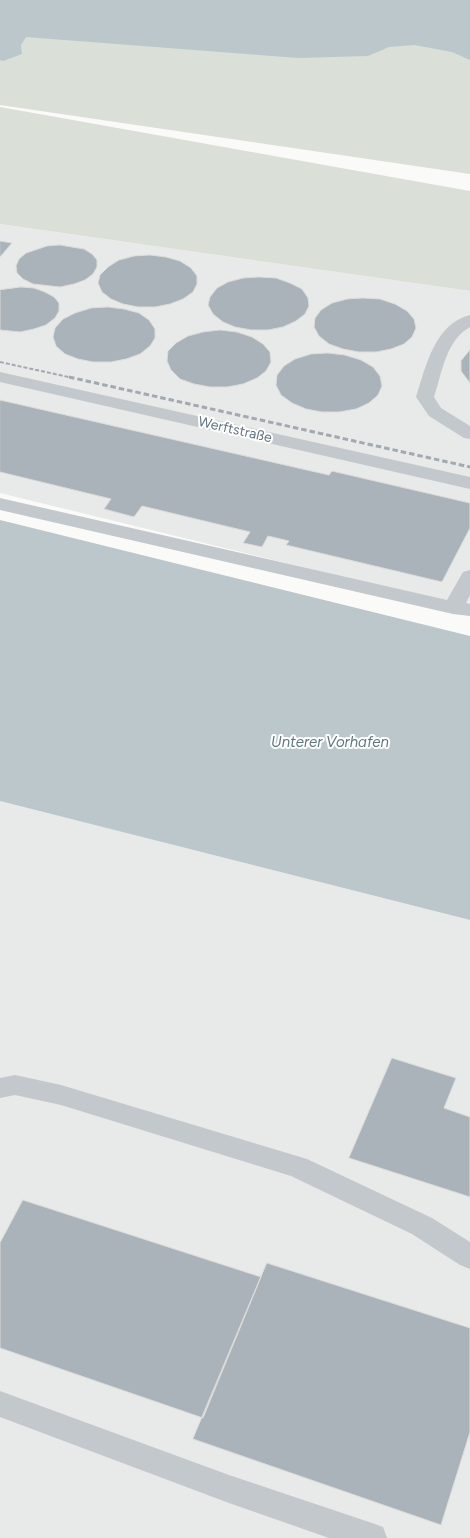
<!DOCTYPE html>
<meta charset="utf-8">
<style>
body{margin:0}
canvas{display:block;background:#fafaf8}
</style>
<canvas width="470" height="1538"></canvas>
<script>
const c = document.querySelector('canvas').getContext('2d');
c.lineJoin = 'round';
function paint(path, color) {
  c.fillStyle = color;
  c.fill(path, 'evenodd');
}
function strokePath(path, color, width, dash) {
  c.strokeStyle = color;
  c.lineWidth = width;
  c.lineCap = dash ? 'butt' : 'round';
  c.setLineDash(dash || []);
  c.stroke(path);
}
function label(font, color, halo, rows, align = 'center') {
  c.font = font + ' Figtree,sans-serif';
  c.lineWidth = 4;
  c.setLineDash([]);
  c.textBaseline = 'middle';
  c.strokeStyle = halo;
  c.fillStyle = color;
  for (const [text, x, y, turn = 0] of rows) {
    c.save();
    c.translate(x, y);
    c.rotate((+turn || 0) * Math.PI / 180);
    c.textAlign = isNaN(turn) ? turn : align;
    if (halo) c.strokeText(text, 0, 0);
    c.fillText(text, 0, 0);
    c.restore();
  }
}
paint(new Path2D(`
 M0 224 470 291V608L0 493Z
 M0 801 470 920V1538H0Z`), '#e8e9e9');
paint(new Path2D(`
 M0 0H470V174L0 105Z
 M0 107 470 191V291L0 224Z`), '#dadfd7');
paint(new Path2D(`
 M0 0H470V60L452 52 414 45 389 47 368 56 298 58 26 37 21 45 22 54 3 61 0 60Z
 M0 520 470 636V920L0 801Z`), '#bbc7cb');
const building = new Path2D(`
 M0 241 12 243 0 257Z
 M60 245 84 249 92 254 97 260V267L93 274 85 280 74 284 60 287 33 284 23 279 17 273 16 266 19 259 26 253 47 246Z
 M150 255 166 257 180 261 191 268 197 276V284L193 292 183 299 170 304 155 307H138L123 304 111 299 102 292 98 283 100 275 108 267 119 260 134 256Z
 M259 277 276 278 290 283 302 289 308 298 309 306 305 314 296 321 283 327 268 330H251L235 327 223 322 213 314 208 305 210 297 217 288 228 282 243 278Z
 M21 287 34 288 45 292 54 297 59 303V311L55 318 46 325 34 329 20 332 0 330V290Z
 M363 298 380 299 395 304 407 311 414 319 416 328 412 337 404 344 391 349 376 352H359L343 349 329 344 319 336 314 327 315 318 321 310 332 303 347 299Z
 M108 307 124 309 139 313 149 320 155 329V338L150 346 140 354 126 359 111 362H93L78 359 65 354 56 346 53 337 55 328 63 319 75 313 91 308Z
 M220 330 237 332 252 337 263 344 270 352 271 362 266 371 257 378 243 384 227 387H210L194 384 180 379 171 370 167 361 168 351 176 343 188 336 203 332Z
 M470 350V383L461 371V361Z
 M328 353 345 355 361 360 373 367 380 376 382 386 378 395 369 403 356 409 339 412H322L306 409 292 403 281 395 276 385 277 375 284 366 295 359 311 354Z
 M0 400 329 475 332 471 470 503V528L442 582 286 545 289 541 268 536 262 547 243 543 250 532 142 506 134 517 104 509 111 499 0 472Z
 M392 1058 456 1078 444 1108 470 1117V1197L349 1158Z
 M23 1200 261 1277 203 1418 0 1348V1243Z
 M267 1263 470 1328V1432L441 1525 193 1439Z`);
paint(building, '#aab3b9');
strokePath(building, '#dcdcda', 1);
paint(new Path2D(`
 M470 315V327C446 340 442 373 434 397L441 408 470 426V439L464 438 429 416 416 397C426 367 434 324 470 315Z
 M0 372 470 477V489L0 382Z
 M0 498 447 600 463 572 470 570V595L466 603 470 604V616L453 614 0 510Z
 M15 1075 61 1085 307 1159 432 1218 470 1242V1269L460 1265 412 1234 291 1176 61 1105 15 1095 0 1098V1078Z
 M0 1391 229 1475 372 1523 383 1527 387 1538H329L229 1503 0 1417Z`), '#c3c8cc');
strokePath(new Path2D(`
 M0 362 73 378`), '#a2aab0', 2, [4, 2]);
strokePath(new Path2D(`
 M69 377 470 467`), '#a2aab0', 3, [5.5, 3]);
label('14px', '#657683', '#fff', [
 ["Werftstraße",235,430,13]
]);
label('italic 15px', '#60757c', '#fff', [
 ["Unterer Vorhafen",330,743]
]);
</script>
